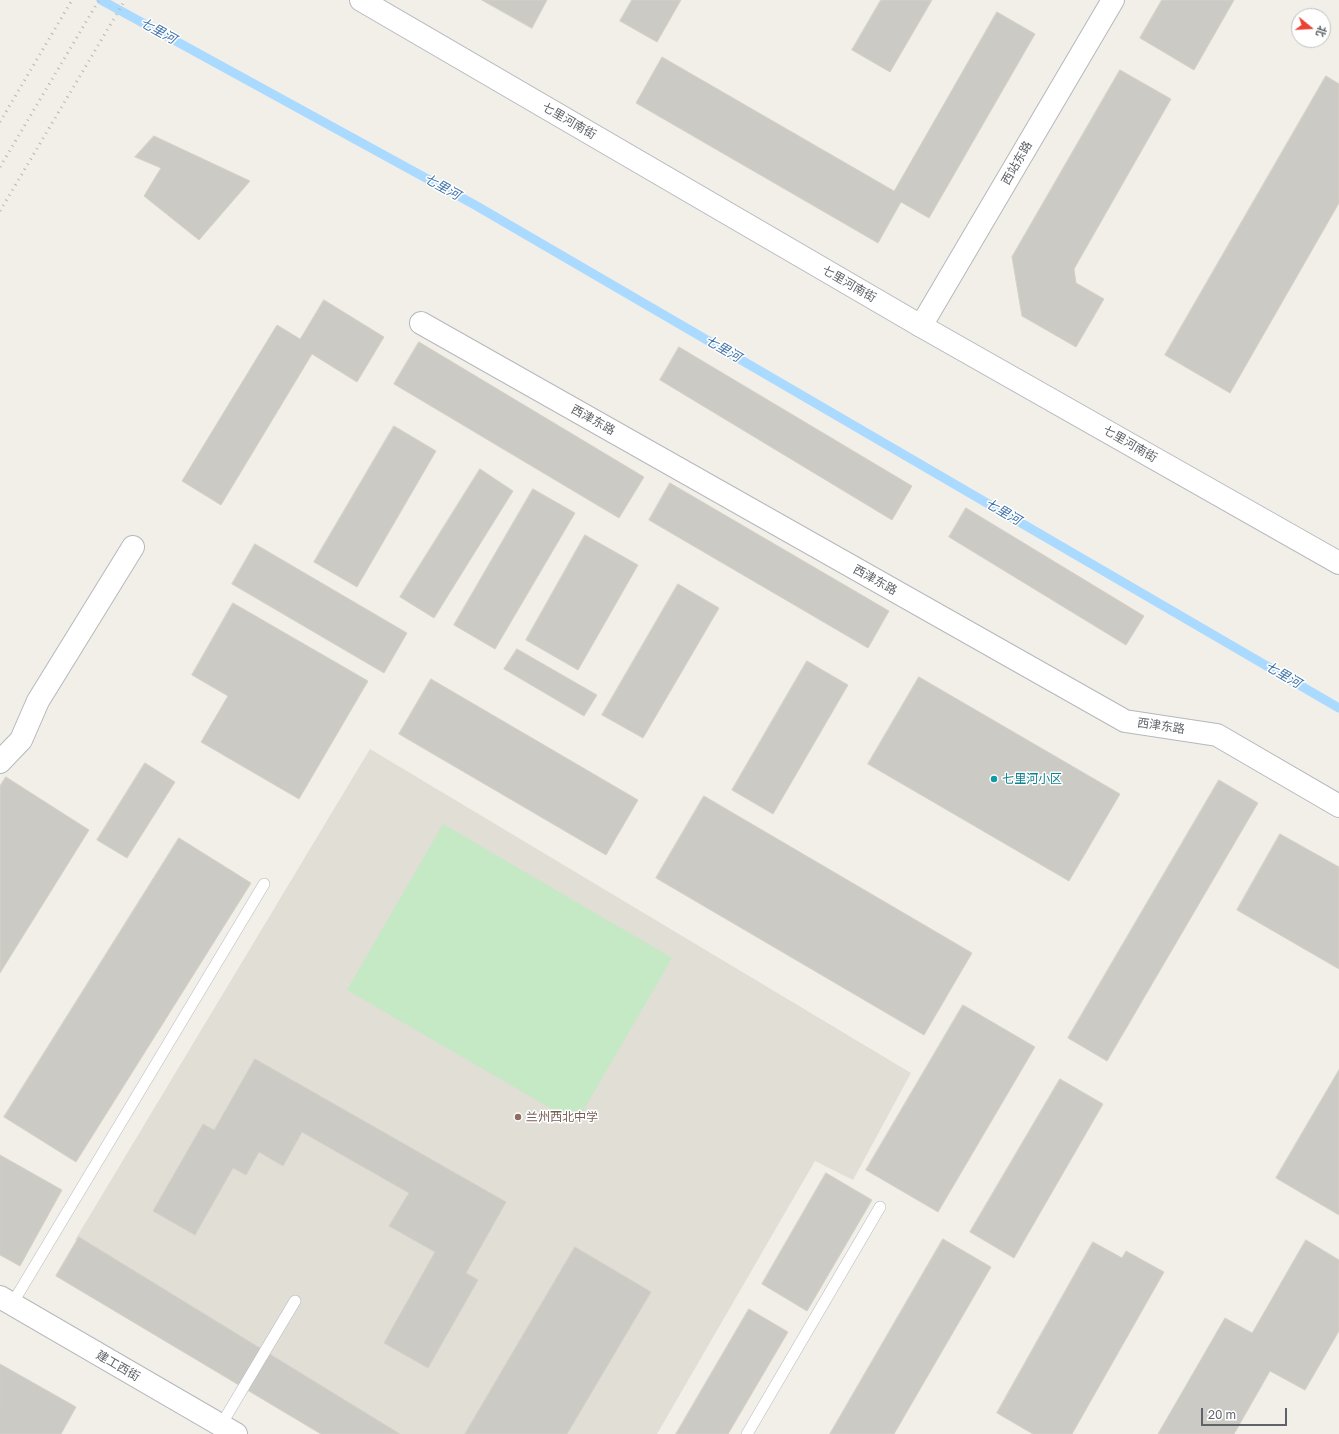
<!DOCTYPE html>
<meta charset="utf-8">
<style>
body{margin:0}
#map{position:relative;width:1339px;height:1434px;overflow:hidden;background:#f1efe8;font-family:"Golos Text","Noto Sans SC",sans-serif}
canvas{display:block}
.north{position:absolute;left:1291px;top:8px;width:40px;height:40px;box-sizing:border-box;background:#fff;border:1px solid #bfc1c3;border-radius:50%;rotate:108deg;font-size:11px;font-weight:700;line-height:16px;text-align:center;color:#5f6368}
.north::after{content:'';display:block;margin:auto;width:14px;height:18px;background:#ea4335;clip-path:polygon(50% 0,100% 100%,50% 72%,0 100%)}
.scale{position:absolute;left:1201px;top:1408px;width:86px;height:18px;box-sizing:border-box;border:2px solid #5f6368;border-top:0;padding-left:5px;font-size:12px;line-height:14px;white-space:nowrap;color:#5f6368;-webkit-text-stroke:3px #fff;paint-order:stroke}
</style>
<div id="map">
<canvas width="1339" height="1434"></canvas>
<div class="north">北</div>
<div class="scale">20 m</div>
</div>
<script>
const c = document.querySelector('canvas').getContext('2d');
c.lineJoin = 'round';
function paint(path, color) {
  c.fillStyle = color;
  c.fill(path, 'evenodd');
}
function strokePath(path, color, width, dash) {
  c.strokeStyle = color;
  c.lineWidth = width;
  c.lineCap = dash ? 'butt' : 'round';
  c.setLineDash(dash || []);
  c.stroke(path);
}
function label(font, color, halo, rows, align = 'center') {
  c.font = font + ' "Golos Text","Noto Sans SC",sans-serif';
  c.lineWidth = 3;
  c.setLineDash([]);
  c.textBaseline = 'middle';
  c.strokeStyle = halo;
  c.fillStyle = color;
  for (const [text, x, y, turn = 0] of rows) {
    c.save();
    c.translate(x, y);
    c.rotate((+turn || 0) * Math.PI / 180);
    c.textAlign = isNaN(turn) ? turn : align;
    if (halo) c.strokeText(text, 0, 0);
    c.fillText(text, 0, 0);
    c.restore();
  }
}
paint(new Path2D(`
 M370 749 911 1073 853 1180 815 1161 657 1434H391L75 1240Z`), '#e1ded6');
paint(new Path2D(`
 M443 824 672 958 576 1123 347 990Z`), '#c5e8c5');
strokePath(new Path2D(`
 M101 0 475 205 1339 708`), '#aadaff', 9);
const building = new Path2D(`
 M482 0H547L532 28Z
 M632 0H681L657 42 620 21Z
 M881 0H932L890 72 852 50Z
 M1162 0H1234L1194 70 1140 38Z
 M997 12 1035 34 929 218 901 202 878 243 636 103 662 57 894 191Z
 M1120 70 1171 99 1074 269 1076 283 1104 299 1076 347 1022 316 1012 257Z
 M1326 76 1339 84V203L1230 393 1165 355Z
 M154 136 250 181 199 240 144 196 161 168 135 157Z
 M324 300 384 337 357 382 312 354 221 505 182 481 277 325 300 339Z
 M419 342 644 477 619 518 394 384Z
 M679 347 912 486 892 520 660 380Z
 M394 426 436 451 357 587 314 562Z
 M480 469 513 491 434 618 400 597Z
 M670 483 889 611 868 648 649 520Z
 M533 489 575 513 495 649 454 625Z
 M966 508 1144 616 1126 645 949 537Z
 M585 535 638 565 578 670 526 640Z
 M255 544 407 633 384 673 232 584Z
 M678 584 719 608 643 738 602 715Z
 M233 603 368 681 299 799 201 742 228 696 192 675Z
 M517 649 597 695 584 716 504 669Z
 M807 661 848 685 773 814 732 790Z
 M919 677 1120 794 1069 881 868 764Z
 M431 679 638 800 606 855 399 734Z
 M145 763 175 782 127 858 97 840Z
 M6 777 89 830 0 973V786Z
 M1219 780 1258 803 1107 1061 1068 1038Z
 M704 796 972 953 924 1035 656 878Z
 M1280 834 1339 867V969L1237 910Z
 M179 838 251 883 76 1162 4 1117Z
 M963 1005 1035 1047 938 1212 866 1170Z
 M255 1059 506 1202 466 1273 478 1280 428 1368 384 1343 435 1252 389 1226 409 1193 302 1132 283 1166 259 1152 246 1175 233 1168 195 1235 153 1211 203 1124 214 1130Z
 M1339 1070V1215L1276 1178Z
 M1060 1079 1103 1104 1014 1258 970 1232Z
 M0 1155 62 1190 20 1266 0 1255Z
 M826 1173 872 1200 807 1311 762 1284Z
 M79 1237 400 1434H321L56 1276Z
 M943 1239 991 1267 894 1434H830Z
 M1306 1240 1339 1260V1331L1305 1390 1270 1371 1234 1434H1158L1225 1318 1252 1333Z
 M1093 1242 1122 1258 1126 1251 1164 1272 1072 1434H1033L997 1413Z
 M575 1247 651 1292 567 1434H465Z
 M749 1309 788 1332 728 1434H676Z
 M0 1364 76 1407 61 1434H0Z`);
paint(building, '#cccac5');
strokePath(building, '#d6d1c6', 1);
const lane = new Path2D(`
 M12 1304 264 884
 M221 1425 295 1301
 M747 1434 880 1207`);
const street = new Path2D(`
 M421 323 1125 721 1217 735 1339 806
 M921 326 1113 0
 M0 762 21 740 38 701 133 547
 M0 1297 236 1434`);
const secondary = new Path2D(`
 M361 0 921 326 1339 563`);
strokePath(lane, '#b5b8bc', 12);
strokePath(street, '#b5b8bc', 24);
strokePath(secondary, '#b6babf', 24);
strokePath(lane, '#fff', 11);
strokePath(street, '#fff', 22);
strokePath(secondary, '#fff', 22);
strokePath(new Path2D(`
 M0 122 72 0
 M0 167 99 0
 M0 211 125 0`), '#b6b7b8', 3, [1, 5]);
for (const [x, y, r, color] of [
 [994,779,4,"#0f9aa8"],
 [518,1117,4,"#8d6e63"]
]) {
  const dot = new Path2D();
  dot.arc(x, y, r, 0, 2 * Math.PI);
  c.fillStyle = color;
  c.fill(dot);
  strokePath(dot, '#fff', 1.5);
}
label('12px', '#5f6368', '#fff', [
 ["七里河南街",569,121,30],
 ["西站东路",1017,163,-60],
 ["七里河南街",849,284,30],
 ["西津东路",593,420,29],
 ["七里河南街",1130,444,30],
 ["西津东路",875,580,29],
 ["西津东路",1161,726,8],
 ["建工西街",118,1366,30]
]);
label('12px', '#0d838f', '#fff', [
 ["七里河小区",1002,779]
], 'left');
label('12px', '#785e54', '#fff', [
 ["兰州西北中学",526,1117]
], 'left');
label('italic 13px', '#4174aa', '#fff', [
 ["七里河",158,31,29],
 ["七里河",442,187,29],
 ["七里河",723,349,30],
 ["七里河",1003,512,30],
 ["七里河",1283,675,30]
]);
</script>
